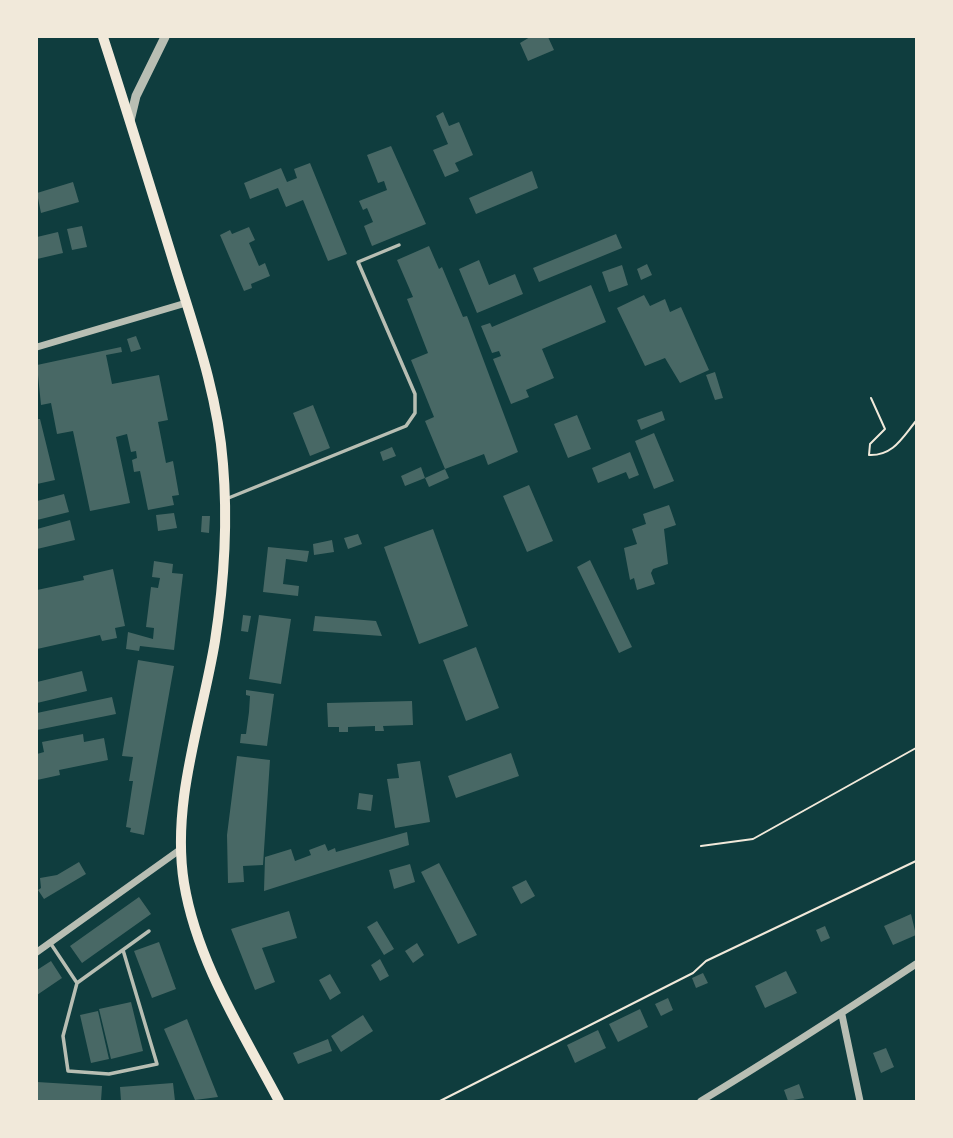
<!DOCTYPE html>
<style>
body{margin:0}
#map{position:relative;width:953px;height:1138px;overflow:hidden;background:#0f3d3e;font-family:"Roboto Condensed",sans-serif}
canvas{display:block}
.frame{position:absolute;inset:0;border:38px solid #f1e9da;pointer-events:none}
</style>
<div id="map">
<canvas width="953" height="1138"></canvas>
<div class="frame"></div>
</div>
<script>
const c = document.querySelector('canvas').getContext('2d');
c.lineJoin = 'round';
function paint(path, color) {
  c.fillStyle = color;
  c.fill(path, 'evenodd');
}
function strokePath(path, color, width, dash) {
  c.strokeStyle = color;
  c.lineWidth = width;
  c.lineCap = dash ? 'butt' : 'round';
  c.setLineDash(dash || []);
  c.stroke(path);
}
paint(new Path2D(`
 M530 37H548L554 50 528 61 520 43Z
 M443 112 449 126 459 122 473 155 455 163 459 171 445 177 433 150 448 144 436 116Z
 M391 146 426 224 372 246 364 226 373 222 367 208 363 210 359 201 387 190 384 181 378 183 367 155Z
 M310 163 347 254 328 261 303 200 286 207 278 188 250 199 244 183 281 168 287 182 297 178 294 169Z
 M532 171 538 188 476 214 469 198Z
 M73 182 79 202 41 213 37 193Z
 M82 226 87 247 72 250 67 229Z
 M249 227 255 240 249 243 259 266 265 263 270 276 251 284 252 288 244 291 220 235 230 230 232 234Z
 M58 232 63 253 37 259V237Z
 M616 234 622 248 539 282 533 268Z
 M429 246 439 269 442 267 463 317 467 316 518 452 488 465 484 454 445 469 425 421 434 417 411 360 428 353 407 299 413 297 397 260Z
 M479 260 489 285 515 274 523 294 477 313 459 269Z
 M647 264 652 275 641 280 637 269Z
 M622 265 628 285 609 292 602 272Z
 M591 285 606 322 542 349 554 378 526 390 529 397 511 404 493 359 501 356 499 351 492 353 481 326 490 323 492 327Z
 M644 295 650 306 665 299 670 312 681 307 709 370 680 383 665 358 645 366 617 308Z
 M136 336 141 349 131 352 127 339Z
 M121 347 122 352 106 355 112 384 159 375 168 420 158 422 166 463 173 461 179 495 172 496 174 505 148 510 140 471 134 472 132 460 137 458 136 451 131 452 127 434 116 437 130 503 90 511 73 431 57 434 51 403 41 405 37 365Z
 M715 372 723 398 715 400 706 375Z
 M313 405 330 448 310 456 293 413Z
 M662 411 665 420 641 430 637 420Z
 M577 415 591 449 568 458 554 424Z
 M37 419H40L55 480 37 484Z
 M654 433 674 481 654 489 635 441Z
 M392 447 396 456 383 461 380 452Z
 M630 452 639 475 629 479 626 472 598 483 592 468Z
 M421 467 425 478 445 469 449 478 429 487 425 478 405 486 401 476Z
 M529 485 553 541 527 552 503 496Z
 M64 494 69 512 37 520V501Z
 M669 505 676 525 664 529 668 564 653 569 651 573 655 584 637 590 634 578 630 580 624 548 637 544 632 529 646 524 643 514Z
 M174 513 177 528 158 531 156 515Z
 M202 516H210L209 533 201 532Z
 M70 520 75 540 37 549V529Z
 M433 529 468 626 419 644 384 547Z
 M358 534 362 544 348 549 344 538Z
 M332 540 334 552 314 555 313 544Z
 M268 547 309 551 307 562 286 559 283 584 299 586 298 596 263 592Z
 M590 560 632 647 619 653 577 567Z
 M154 561 173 564 172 573 183 574 174 650 140 646 139 651 126 649 128 632 153 639 154 628 146 627 151 587 158 588 160 578 152 577Z
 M113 569 125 626 115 628 117 638 102 641 100 635 37 649V590L84 580 83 576Z
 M243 615 251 616 248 632 241 631Z
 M259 615 291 619 281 684 249 679Z
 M315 616 376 621 382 636 313 631Z
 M476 647 499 708 466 721 443 660Z
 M138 660 174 666 144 835 130 832 131 828 126 827 133 781H129L133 757 122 756Z
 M82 671 87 691 37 703V682Z
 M246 690 274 694 267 746 240 743 241 734H246L249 712 250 696 246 695Z
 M112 697 116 714 37 730V713Z
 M412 701 413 725 383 726 384 731H375V726L348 727V732H339V727H328L327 703Z
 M83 734 84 742 104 738 108 760 59 770 60 775 37 780V754L44 752 42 742Z
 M511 753 519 776 456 798 448 776Z
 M237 756 270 760 263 865 243 866 244 882 228 883 227 835Z
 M420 761 430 822 395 828 387 779 399 778 397 764Z
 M359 793 373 795 371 811 357 809Z
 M407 832 409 845 264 891 265 857 291 849 295 861 311 855 309 850 325 844 328 851 335 848 336 852Z
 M79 862 86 874 44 899 38 890 41 888 40 878 57 875Z
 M439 863 477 935 458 944 421 872Z
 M410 864 415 882 394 889 389 870Z
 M526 880 535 896 521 904 512 887Z
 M139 897 151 914 82 963 70 946Z
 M289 911 297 938 262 948 275 982 255 990 231 929Z
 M911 914 916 935 893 945 884 926Z
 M377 921 394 949 384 955 367 927Z
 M825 926 830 938 821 942 816 930Z
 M159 942 176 989 152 998 134 951Z
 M417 943 424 955 413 963 405 951Z
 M380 959 389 976 380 981 371 965Z
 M51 961 62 978 37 995V970Z
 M786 971 797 993 765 1008 755 986Z
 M703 973 708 983 696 988 692 978Z
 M330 974 341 993 330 1000 319 980Z
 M668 998 673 1010 661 1016 655 1004Z
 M131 1002 143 1051 111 1059 99 1009Z
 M640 1009 648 1027 618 1042 609 1024Z
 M98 1011 109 1059 91 1063 80 1015Z
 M363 1015 373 1031 341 1052 331 1036Z
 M187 1019 218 1097 195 1100 164 1029Z
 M598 1030 606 1048 575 1063 567 1045Z
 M328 1039 332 1051 298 1064 293 1053Z
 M886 1048 894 1067 881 1073 873 1053Z
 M37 1082 102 1086 101 1101H37Z
 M173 1083 175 1101H121L120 1087Z
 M799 1084 804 1098 788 1101 784 1090Z`), '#486865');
strokePath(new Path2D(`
 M871 398 885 429 870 444 869 455C893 456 902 438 916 421
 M701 846 753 839 916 748
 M440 1101 693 973 706 961 916 861`), '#f1e9da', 2);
strokePath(new Path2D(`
 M226 499 406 426 415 413V394L358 262 399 245
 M51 944 77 983 149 931
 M77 983 63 1036 68 1071 109 1074 157 1064 123 950`), '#b8beb3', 3.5);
strokePath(new Path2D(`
 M37 347 186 303
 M37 952 181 849
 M842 1015 860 1101
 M701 1101C774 1057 845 1011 916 964`), '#b8beb3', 7);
strokePath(new Path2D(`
 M130 121 136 96 165 37`), '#b8beb3', 9);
strokePath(new Path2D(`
 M103 37C128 114 152 192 176 270 196 334 218 397 223 464 228 523 224 583 215 641 202 720 171 802 184 883 197 962 242 1031 279 1101`), '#f1e9da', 10);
</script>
